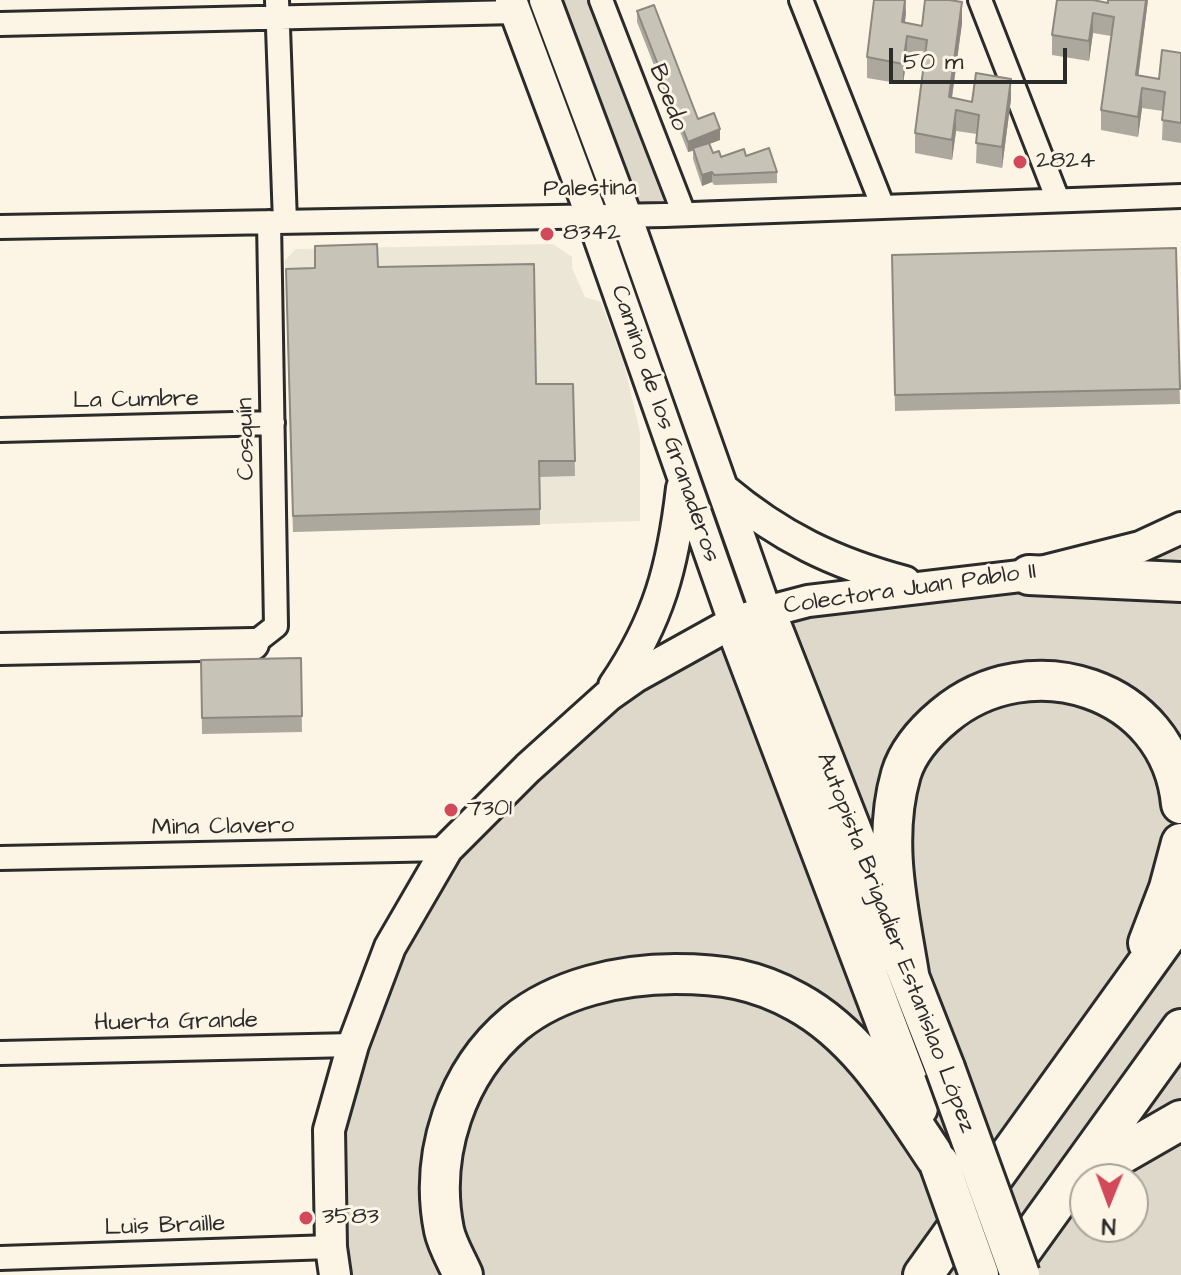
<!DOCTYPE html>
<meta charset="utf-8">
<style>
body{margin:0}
#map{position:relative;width:1181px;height:1275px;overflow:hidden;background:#fcf5e5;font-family:"Architects Daughter",sans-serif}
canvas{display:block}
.north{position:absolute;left:1069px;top:1163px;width:80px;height:80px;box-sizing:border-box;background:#fcf5e5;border:2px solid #a8a49b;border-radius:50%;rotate:181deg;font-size:22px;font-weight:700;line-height:32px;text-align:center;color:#2b2b2b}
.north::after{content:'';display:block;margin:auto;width:28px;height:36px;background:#d1495b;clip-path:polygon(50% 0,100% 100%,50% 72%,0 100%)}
.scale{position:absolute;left:889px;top:48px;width:178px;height:36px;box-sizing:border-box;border:4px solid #2b2b2b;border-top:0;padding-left:10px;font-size:24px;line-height:28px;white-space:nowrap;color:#2b2b2b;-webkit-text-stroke:6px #fcf5e5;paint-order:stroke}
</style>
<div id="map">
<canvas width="1181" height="1275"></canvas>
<div class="north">N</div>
<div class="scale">50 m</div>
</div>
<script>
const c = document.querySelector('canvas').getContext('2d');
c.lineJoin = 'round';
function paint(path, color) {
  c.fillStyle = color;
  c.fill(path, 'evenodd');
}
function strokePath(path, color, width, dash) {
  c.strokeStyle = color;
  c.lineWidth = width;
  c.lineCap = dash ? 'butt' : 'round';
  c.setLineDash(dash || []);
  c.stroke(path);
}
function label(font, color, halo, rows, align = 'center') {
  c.font = font + ' "Architects Daughter",sans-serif';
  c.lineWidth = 6;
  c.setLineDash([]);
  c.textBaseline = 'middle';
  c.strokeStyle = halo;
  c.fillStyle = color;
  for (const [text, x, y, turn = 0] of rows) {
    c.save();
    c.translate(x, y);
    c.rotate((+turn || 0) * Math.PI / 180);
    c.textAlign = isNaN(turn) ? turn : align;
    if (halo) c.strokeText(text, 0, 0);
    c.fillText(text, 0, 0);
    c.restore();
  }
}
paint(new Path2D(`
 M553 244 572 257V268L585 297 601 302 624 364 640 432V521L293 532 285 260 296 249Z`), '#ece6d7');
paint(new Path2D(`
 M511 0H601L684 214 627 216 766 612 918 586 1181 528V1275H335L331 1247 353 1045 390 947 528 768 733 622ZM1085 1179H1133V1227H1085Z`), '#ded8ca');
const street = new Path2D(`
 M277 0 285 222
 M601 0 684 214
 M801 0 883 207
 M980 0 1058 200
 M0 24 516 12
 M0 227 665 215 1181 196
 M0 430 273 423
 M253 644 276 626 269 222
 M0 858 447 849
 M0 1053 353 1045
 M0 1258 331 1247`);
const secondary = new Path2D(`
 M511 0 592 217 734 622
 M545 0 626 216 766 612
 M723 489C780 537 834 563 905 582
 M0 649 253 644
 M614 686C659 620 673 566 682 488
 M335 1275 331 1247 329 1130 353 1045 390 947 447 849 528 768 608 696 635 677 734 622 766 612 808 601 1029 575 1140 547 1181 528`);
const highway = new Path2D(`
 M1029 575 1181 582
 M766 612 945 1068
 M734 622 918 1108
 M1148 943 1169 888 1181 843
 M909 974C898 907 882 840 901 774 908 751 926 731 944 716 1029 644 1170 687 1181 804
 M1082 1177 1181 1120
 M463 1275C457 1261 447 1245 444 1230 429 1155 456 1072 515 1023 558 988 621 974 675 974 721 974 756 979 797 1002 861 1037 899 1104 939 1163
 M923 1275 1181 916
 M1004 1275 1181 1029`);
strokePath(street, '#2b2b2b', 28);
strokePath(secondary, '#2b2b2b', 36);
strokePath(highway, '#2b2b2b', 44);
strokePath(street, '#fcf5e5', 22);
strokePath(secondary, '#fcf5e5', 30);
strokePath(highway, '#fcf5e5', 38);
const highwayBridge = new Path2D(`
 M945 1068 1020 1275
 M939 1163 979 1275`);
strokePath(highwayBridge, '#2b2b2b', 44, []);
strokePath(highwayBridge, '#fcf5e5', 38);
paint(new Path2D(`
 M906 0 905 22 922 26 962 23 952 98 972 102 1011 99 1002 168 976 163 977 134 956 131 952 160 915 153V133L925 59 907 56 903 84 867 78V57Z
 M1108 0H1148L1138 75 1159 79 1181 53V143L1162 140 1163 111 1142 108 1138 137 1101 130V110L1111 36 1093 33 1089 61 1052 55V35L1108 3Z
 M637 11 698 119 720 140 709 144 713 153 721 157 746 156 777 172V183L714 185 712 182 702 186 693 159V151L688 152 637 22Z
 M1176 248 1180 404 895 411 892 255Z
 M378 267 536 384H573L575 476 540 477V525L293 532 286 285Z
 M301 658 302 732 202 734 201 660Z`), '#aca89d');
paint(new Path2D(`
 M905 0 906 14 902 42V22Z
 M1146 0H1148L1136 95V75Z
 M962 2V23L949 118V97Z
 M1093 13V33L1089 61V41Z
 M907 36V56L903 84V64Z
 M1011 79V99L1002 168V147Z
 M1142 88V108L1138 137V117Z
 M956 110V131L952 160V140Z
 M720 129V140L688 152V142Z
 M712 172V182L702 186V175Z`), '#8c8880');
const building = new Path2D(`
 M874 0H905L902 22 922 26 925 0H949L962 2 949 97 972 102 976 73 1011 79 1002 147 976 143 979 115 956 110 952 140 915 133 927 40 907 36 903 64 867 57Z
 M1057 0H1093L1108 3V0H1146L1136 75 1159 79 1162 50 1181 53V123L1162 120 1165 92 1142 88 1138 117 1101 110 1114 17 1093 13 1089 41 1052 35Z
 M654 5 698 119 714 113 720 129 688 142 637 11Z
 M709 143 713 153 719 151 721 157 744 149 746 156 769 148 777 172 714 175 712 172 702 175 693 148Z
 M377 244 378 267 534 264 536 384H573L575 461H539L540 509 293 516 286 269 315 268V246Z
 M1176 248 1180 389 895 395 892 255Z
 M301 658 302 716 202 718 201 660Z`);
paint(building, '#c8c3b7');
strokePath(building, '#8c8880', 2);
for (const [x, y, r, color] of [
 [1020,162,8,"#d1495b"],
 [547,234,8,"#d1495b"],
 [451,810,8,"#d1495b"],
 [306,1218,8,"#d1495b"]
]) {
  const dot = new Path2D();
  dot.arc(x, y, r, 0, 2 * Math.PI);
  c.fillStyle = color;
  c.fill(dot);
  strokePath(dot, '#fcf5e5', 3);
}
label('24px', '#2b2b2b', '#fcf5e5', [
 ["Boedo",667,98,69],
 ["Palestina",590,190,-1],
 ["La Cumbre",136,401,-1],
 ["Camino de los Granaderos",664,424,71],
 ["Cosquín",247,439,-91],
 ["Colectora Juan Pablo II",910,590,-8],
 ["Mina Clavero",223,828,-1],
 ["Autopista Brigadier Estanislao López",895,943,69],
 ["Huerta Grande",176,1023,-1],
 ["Luis Braille",165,1227,-2]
]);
label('24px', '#2b2b2b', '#fcf5e5', [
 ["2824",1036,162],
 ["8342",563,234],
 ["7301",467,810],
 ["3583",322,1218]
], 'left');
</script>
